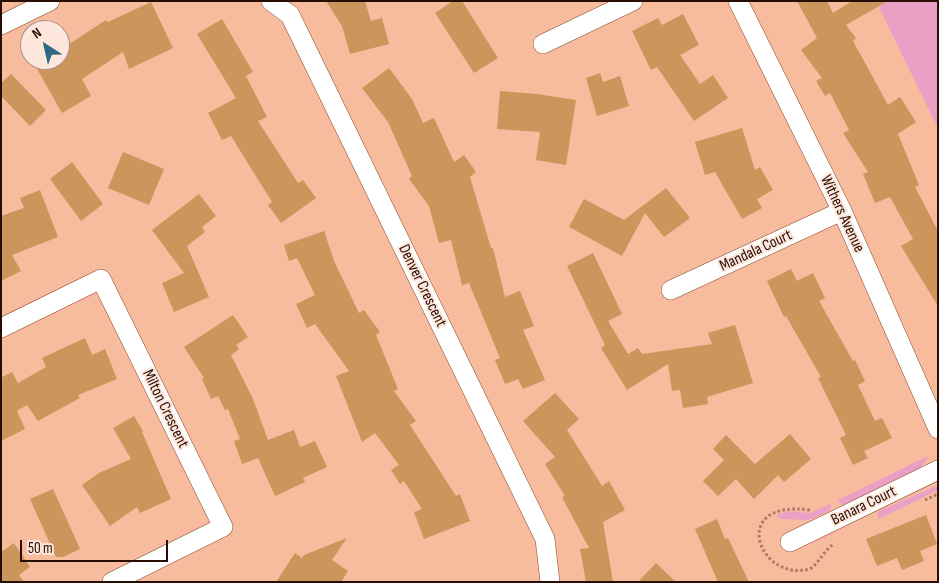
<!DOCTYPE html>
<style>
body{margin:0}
#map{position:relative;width:939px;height:583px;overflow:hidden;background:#f7bb9e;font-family:"Sofia Sans Condensed",sans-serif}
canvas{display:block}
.frame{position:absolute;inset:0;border:2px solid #270d02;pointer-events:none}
.north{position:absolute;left:20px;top:20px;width:50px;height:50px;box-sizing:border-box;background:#fde6db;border:1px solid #a78f84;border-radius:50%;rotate:325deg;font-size:14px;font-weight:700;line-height:20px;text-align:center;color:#270d02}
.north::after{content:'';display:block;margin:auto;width:18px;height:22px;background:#2d6980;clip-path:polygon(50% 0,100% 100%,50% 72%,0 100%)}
.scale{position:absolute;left:20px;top:540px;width:148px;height:22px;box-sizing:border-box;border:2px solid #270d02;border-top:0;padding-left:6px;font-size:15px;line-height:18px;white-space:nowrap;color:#270d02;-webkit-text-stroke:4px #fde6db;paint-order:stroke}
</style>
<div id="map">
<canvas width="939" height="583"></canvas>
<div class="frame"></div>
<div class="north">N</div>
<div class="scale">50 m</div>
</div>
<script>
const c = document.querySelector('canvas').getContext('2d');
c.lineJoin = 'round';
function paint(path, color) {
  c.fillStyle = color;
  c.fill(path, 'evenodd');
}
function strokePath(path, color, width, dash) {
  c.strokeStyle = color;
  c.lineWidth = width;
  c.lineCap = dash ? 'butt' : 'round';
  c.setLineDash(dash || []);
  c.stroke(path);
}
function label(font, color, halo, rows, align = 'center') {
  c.font = font + ' "Sofia Sans Condensed",sans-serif';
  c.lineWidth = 4;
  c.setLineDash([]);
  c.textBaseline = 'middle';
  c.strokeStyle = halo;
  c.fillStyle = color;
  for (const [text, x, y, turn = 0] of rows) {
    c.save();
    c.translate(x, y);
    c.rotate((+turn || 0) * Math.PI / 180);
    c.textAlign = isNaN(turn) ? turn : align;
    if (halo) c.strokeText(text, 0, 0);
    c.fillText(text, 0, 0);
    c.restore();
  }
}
paint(new Path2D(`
 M876 1H938V127L931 114Z
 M926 457 928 458 920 468 848 503 842 505 838 500Z
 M934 487H938V490L879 519 877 512Z
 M830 504 831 507 829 511 812 519 806 520 782 519 775 516 787 511 810 513Z`), '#ea9fc5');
paint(new Path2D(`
 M326 1H365L371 21 382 18 389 44 350 54 342 26Z
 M453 1H462L498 58 474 73 435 13Z
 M797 1H827L833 13 852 1H888L846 25 856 38 853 41 888 105 900 97 916 122 898 134 919 185 915 187 938 231V306L901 246 913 239 890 197 875 203 863 174 868 172 843 133 849 130 830 93 825 96 816 81 822 78 801 50 817 38Z
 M151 2 173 48 129 69 123 52 82 79 91 96 62 113 32 60H60V50L106 20 108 22Z
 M683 14 699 45 680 55 700 84 713 75 728 98 694 121 657 67 651 70 632 31 658 18 662 25Z
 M222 19 253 72 246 76 267 117 258 121 298 183 303 180 316 198 281 223 268 205 272 202 231 136 222 140 208 113 236 98 197 34Z
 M389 68 412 99 423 123 434 118 454 162 464 155 476 172 470 177 491 248H493L505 297 520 291 534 326 523 330 545 380 523 389 518 379 505 384 495 360 500 358 469 283 462 285 451 240 439 243 429 206 409 179 412 176 388 122 362 88Z
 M600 73 603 82 620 76 629 106 597 116 586 78Z
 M11 74 46 110 30 126 1 96V83Z
 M500 91 537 94 576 100 566 165 536 160 540 132 497 129Z
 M742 128 755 170 760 167 773 190 757 199 762 208 742 219 715 172 705 175 695 142Z
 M123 152 164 169 149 205 108 188Z
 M72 162 103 204 81 221 50 179Z
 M666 188 690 218 664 237 645 213 622 256 569 227 584 199 624 220Z
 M40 190 58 237 12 255 21 271 1 281V216L24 208 20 198Z
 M199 194 216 216 202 227 205 232 187 246 209 297 174 312 162 283 184 273 152 230Z
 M324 231 334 261 359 313 364 310 380 332 376 335 398 389 394 391 416 421 410 425 456 496 460 494 470 521 424 539 414 512 422 509 404 481 400 484 391 470 399 465 375 433 362 442 336 376 349 371 315 324 307 328 296 304 315 295 297 258 289 261 284 245Z
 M593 253 622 314 608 321 628 354 638 348 642 354 712 344 708 333 735 325 753 383 707 397 708 404 683 408 680 390 672 391 668 364 627 390 601 348 605 345 567 266Z
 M791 269 797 281 813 273 825 298 819 301 853 361 855 360 865 381 858 385 875 421 882 418 892 438 864 451 868 458 853 465 840 438 846 435 818 378 821 377 786 316 784 317 767 281Z
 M233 315 248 337 236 345 239 349 231 355 253 399 268 440 294 430 300 447 315 441 327 467 303 478 305 482 275 496 258 458 242 464 234 441 240 439 228 409 225 410 218 396 211 399 202 379 204 378 184 347Z
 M85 338 92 355 105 349 117 379 78 395 80 398 38 421 27 405 17 411 25 429 1 441V375L2 377 12 372 18 383 46 367 42 358Z
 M555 393 579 419 567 430 602 486 609 481 625 510 603 522 613 582H586L580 549 589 548 562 497 565 496 545 464 555 457 523 421Z
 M134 416 143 431 142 432 171 499 140 513 137 507 110 526 82 485 99 473 131 459 113 428Z
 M790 434 811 459 784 482 778 475 754 499 736 479 718 496 703 481 724 460 713 449 726 435 755 464Z
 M53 489 80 549 63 557H56L30 499Z
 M926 515 937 544 920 551 924 561 902 570 897 558 877 566 866 539Z
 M717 519 725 539 728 538 749 582H718L695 529Z
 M347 538 332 560 348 571 341 582H276L295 553 302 558 304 555Z
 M14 543 30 567 19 575 24 582H1V552Z
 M656 563 676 582H638Z`), '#cb955b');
const minor = new Path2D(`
 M271 1 290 15 545 539 550 582
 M738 1 842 211 938 429
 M1 25 50 1
 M543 44 633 1
 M671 290 842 211
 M1 328 101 279 223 527 112 582
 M790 542 938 470`);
strokePath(minor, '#8b4a27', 20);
strokePath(new Path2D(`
 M925 500 938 494
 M810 510C727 499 759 583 810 569 820 562 824 550 834 544`), '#aa7b64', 3, [2.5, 2.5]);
strokePath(minor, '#fff', 19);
label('16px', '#270d02', '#fde6db', [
 ["Withers Avenue",842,214,65],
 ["Mandala Court",756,251,-25],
 ["Denver Crescent",422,286,64],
 ["Milton Crescent",165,409,64],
 ["Banara Court",864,506,-26]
]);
</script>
